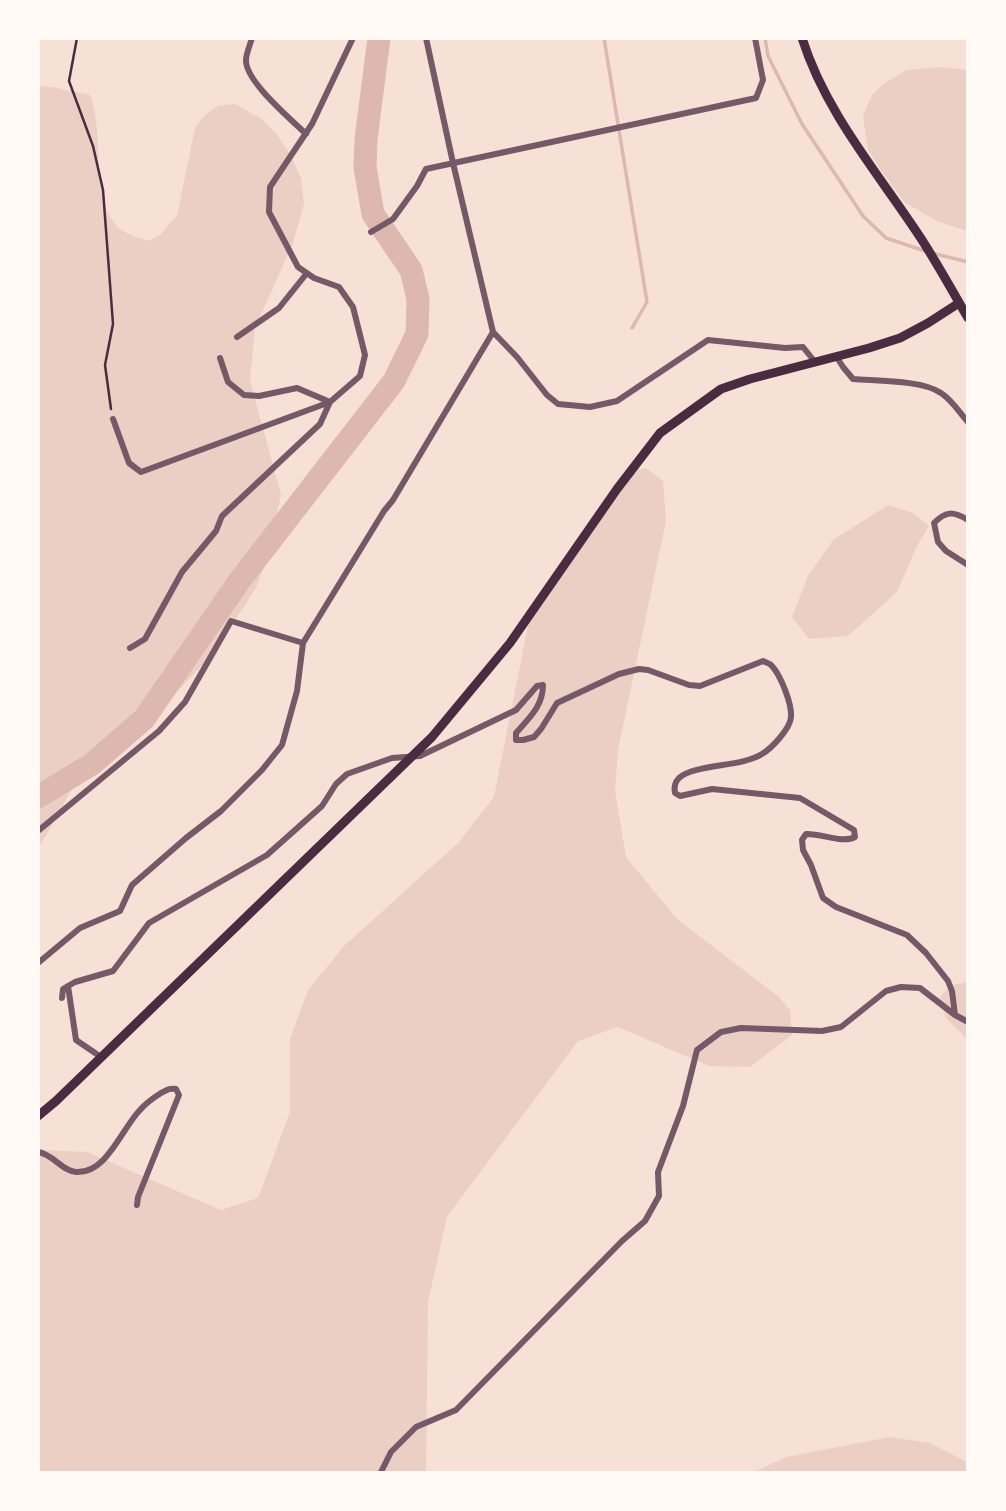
<!DOCTYPE html>
<style>
body{margin:0}
#map{position:relative;width:1006px;height:1511px;overflow:hidden;background:#f7e1d7;font-family:"Noto Serif",serif}
canvas{display:block}
.frame{position:absolute;inset:0;border:40px solid #fffaf5;pointer-events:none}
</style>
<div id="map">
<canvas width="1006" height="1511"></canvas>
<div class="frame"></div>
</div>
<script>
const c = document.querySelector('canvas').getContext('2d');
c.lineJoin = 'round';
function paint(path, color) {
  c.fillStyle = color;
  c.fill(path, 'evenodd');
}
function strokePath(path, color, width, dash) {
  c.strokeStyle = color;
  c.lineWidth = width;
  c.lineCap = dash ? 'butt' : 'round';
  c.setLineDash(dash || []);
  c.stroke(path);
}
paint(new Path2D(`
 M941 67 967 70V231L937 221 904 202 883 173 868 150 863 116 872 95 882 85 906 70Z
 M39 86 52 87 90 95C105 133 90 193 115 224 123 234 137 237 149 241L161 234 177 215 195 128 206 114 218 106 235 104 260 118 275 132 290 154 301 178 304 204 293 243 255 328 250 380 281 495 266 562 256 588 214 653 169 700 120 728 88 760 44 839 39 846Z
 M646 468 663 481 666 521 618 750 615 791 626 857 678 920 778 996 790 1010 792 1035 750 1067 709 1066 618 1027 578 1041 447 1217 428 1302 426 1472H39V1150L87 1152 221 1210 258 1198 290 1112V1039L308 990 344 946 458 843 494 797 531 610 629 472Z
 M888 505 913 513 929 526 917 546 897 592 848 636 809 639 792 617 808 576 833 540Z
 M967 982V1039L946 1018 939 998 951 985Z
 M890 1437 930 1443 967 1462V1472H754L786 1457Z`), '#ebcfc5');
strokePath(new Path2D(`
 M604 38 647 302 632 328
 M765 38 768 56 802 124 863 216 886 238 925 251
 M932 253 968 262`), '#dcb8b0', 3.5);
strokePath(new Path2D(`
 M38 797 92 764 144 719 240 580 394 381 417 334 418 299 411 270 373 214 365 167 366 139 379 38`), '#dcb8b0', 23);
strokePath(new Path2D(`
 M77 38 69 81 93 146 103 190 113 324 105 365 111 409`), '#4a2c40', 2.5);
strokePath(new Path2D(`
 M252 38C250 45 246 54 246 60 245 81 291 119 306 134
 M426 38 453 163 493 332 517 357 547 395 558 404 590 407 617 401 708 340 785 348 803 347 815 362
 M371 232 393 219 417 186 426 169 756 98 763 80 755 38
 M237 337 279 308 307 273
 M836 356 843 367 853 379C876 381 923 380 941 393 952 400 959 412 968 422
 M113 419 129 463 141 472 330 402 360 376 365 355 353 307 339 287 314 278 298 267 269 212 270 187 312 124 353 38
 M968 520C953 511 946 511 934 523L938 542 946 551 968 565
 M130 648 145 639 182 572 216 531 222 516 320 424 330 402 297 388 259 396 244 395 228 382 220 358
 M38 831 159 731 185 702 231 621 303 643
 M38 963 80 928 120 911 132 885 186 838 221 811 262 770 282 745 297 691 303 643 384 511 393 500 493 332
 M68 986 76 1040 101 1057
 M62 998 63 989 75 982 113 971 149 923 267 855 322 806 336 784 347 774 392 758 420 756 516 710 537 686 543 685C543 706 529 718 516 733V740H523L534 737 541 729 557 703 619 674 639 669 648 670 689 685 700 686 763 661C767 663 770 663 772 666 781 676 792 704 791 717 790 729 772 748 762 754 742 767 695 764 679 778 674 783 674 788 675 793L680 796 712 789 800 798 854 830 855 837C842 844 821 833 806 834L802 840 803 850 811 865 823 898 836 907 907 935 926 953 948 981 952 991 955 1015
 M38 1152C53 1154 62 1171 76 1172 107 1174 122 1128 140 1110 146 1103 153 1098 161 1093 167 1090 169 1088 176 1089L179 1095 138 1197 137 1205
 M381 1472 391 1452 416 1427 456 1410 622 1241 645 1221 659 1196 658 1172 683 1106 697 1050 721 1032 741 1028 822 1031 841 1027 886 991 901 987 920 988 955 1015 968 1022`), '#755966', 6);
strokePath(new Path2D(`
 M802 38C826 114 879 174 922 240 938 265 953 292 968 318
 M38 1116 56 1101 432 737 510 643 617 489 660 433 721 389 750 379 869 348 900 338 928 323 959 303`), '#4a2c40', 9);
</script>
